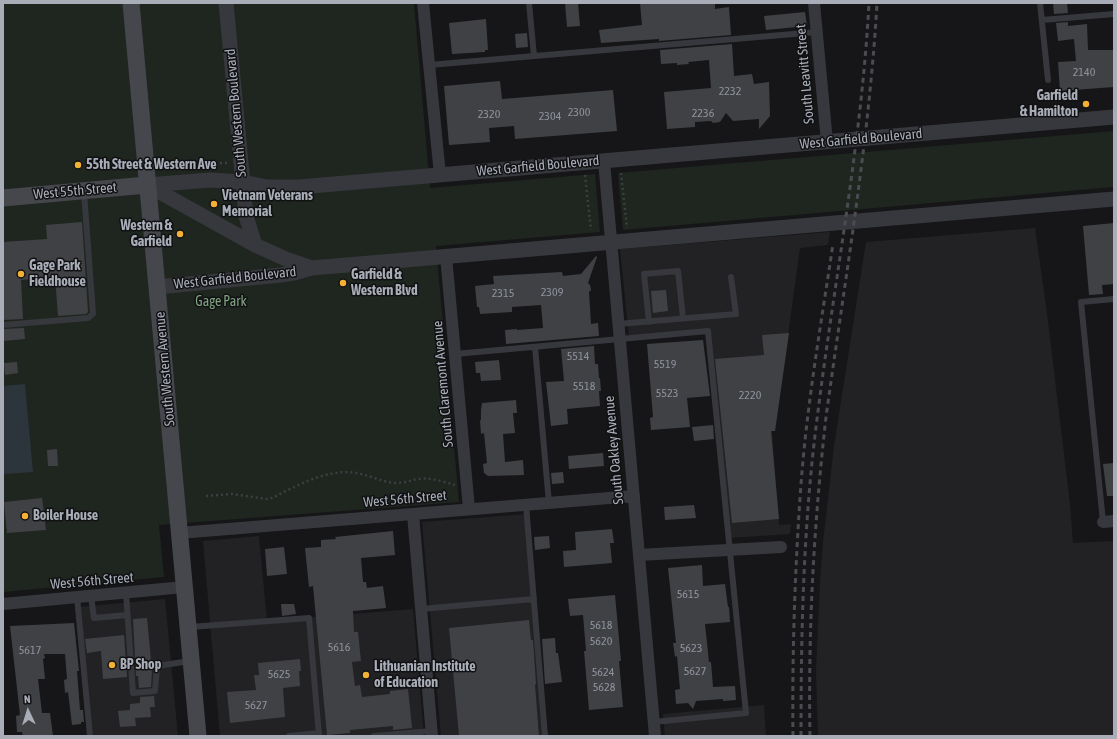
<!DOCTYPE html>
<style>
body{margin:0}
#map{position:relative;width:1117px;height:739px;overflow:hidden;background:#161618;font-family:"Asap Condensed",sans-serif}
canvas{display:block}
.frame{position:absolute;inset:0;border:4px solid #a8adb8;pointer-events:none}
.north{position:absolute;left:8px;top:691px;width:40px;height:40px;-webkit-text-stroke:3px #111113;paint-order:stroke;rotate:356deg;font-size:11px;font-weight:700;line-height:16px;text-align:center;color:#a8adb8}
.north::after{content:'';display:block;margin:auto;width:14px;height:18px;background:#a8adb8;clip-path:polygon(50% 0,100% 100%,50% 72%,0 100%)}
</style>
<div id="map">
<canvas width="1117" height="739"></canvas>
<div class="frame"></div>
<div class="north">N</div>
</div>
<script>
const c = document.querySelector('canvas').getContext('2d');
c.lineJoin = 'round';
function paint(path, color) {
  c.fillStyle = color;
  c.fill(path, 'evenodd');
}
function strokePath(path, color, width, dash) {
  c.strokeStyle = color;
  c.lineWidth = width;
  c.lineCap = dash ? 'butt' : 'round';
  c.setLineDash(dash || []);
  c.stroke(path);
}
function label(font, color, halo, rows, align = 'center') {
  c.font = font + ' "Asap Condensed",sans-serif';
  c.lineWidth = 3;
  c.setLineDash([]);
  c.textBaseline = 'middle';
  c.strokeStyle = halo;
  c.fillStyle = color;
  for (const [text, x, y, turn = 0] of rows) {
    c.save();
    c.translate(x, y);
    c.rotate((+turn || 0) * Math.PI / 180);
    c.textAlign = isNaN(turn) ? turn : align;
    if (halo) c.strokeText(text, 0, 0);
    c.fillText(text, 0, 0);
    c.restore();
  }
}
paint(new Path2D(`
 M1035 228 1047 313 1070 504 1073 543 1114 541V736H818L816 671 820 583 823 542 834 446 866 242Z
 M830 232 828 245 800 248 775 431H772L779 525 791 524 790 534 729 538 708 332 629 338 620 249Z
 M526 514 545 736H441L422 522Z
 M259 536 267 621 413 609 424 736H220L203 541Z
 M165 599 178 736H90L78 607Z
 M764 705 766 736H665L663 714Z`), '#222225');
paint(new Path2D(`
 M3 3H414L430 188 595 174 600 232 436 246 459 502 159 525 164 577 3 592Z
 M1114 131V187L623 230 618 173Z`), '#1e261f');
paint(new Path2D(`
 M25 384 33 472 3 474V386Z`), '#2c353c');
paint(new Path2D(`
 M565 3H578L580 26 567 27Z
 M640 3H715V9L729 7 731 35 659 41V39L601 43 599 30 642 25Z
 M1053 3H1067L1068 13 1054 14Z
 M805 12 807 26 766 30 764 16Z
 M486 19 488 50H485V52L452 54 449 23Z
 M1068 22V26L1087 24 1088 50H1114V87L1060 91 1058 62 1076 61 1074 39 1058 41 1056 23Z
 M527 33 528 47 516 48 515 34Z
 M732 44 734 76 752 74 754 84 769 82 770 116 759 129V119L733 121 726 113 720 122 713 123 711 121 695 122V127L667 129 664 92 711 88 709 60 688 62 689 64 677 65V63L661 64 660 50Z
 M500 81 502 99 613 90 617 131 515 139 514 126 489 128 490 142 449 145 444 86Z
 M82 222 88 312 86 314 58 316 55 277 21 280 23 319 3 320V242L47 239 46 225Z
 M1114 223V284L1102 285 1103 294 1089 295 1083 226Z
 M596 256 597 257 588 283 590 285 591 290 589 292 591 324 598 323 599 336 506 344 505 330 517 329V330L543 328 541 305 512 307V312L480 314 479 307H477L475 286 494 284 493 276 562 272 563 276 581 274Z
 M666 290 668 311 653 313 651 291Z
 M24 328 25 339 3 341V329Z
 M789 333 775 431H771L779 519 732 523 715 359 764 355 762 335Z
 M703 340 710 396 687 398 690 427 651 430 650 418 653 417 647 344Z
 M594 346 595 364H598L599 378H600L601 391H599L600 406 567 409 568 424 551 426 546 382 564 381 561 349Z
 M499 360 501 380 481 381 480 373H476L475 362Z
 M17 362 18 373 5 375 4 363Z
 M516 400 517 413H513L515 433 503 434 505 462 523 460 524 475 488 476 484 473 483 464 487 463 484 433 481 434 480 420H481V410L482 403Z
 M713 425 714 439 694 441 692 427Z
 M57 449 58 466H48L47 450Z
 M603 453 604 466 569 469 568 456Z
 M1114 463V496H1107L1103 464Z
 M563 472 564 483 552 484 551 473Z
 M42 498 46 530 7 533 4 502Z
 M694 505 696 518 665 520 664 507Z
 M612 529 614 543H610L612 563 564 567 563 551 576 550 575 532Z
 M393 531 395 555 361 558 363 582H366L367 588 383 586 386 608 353 611 354 632H358L361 661 352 662 355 686 360 685 362 697 390 694V691L408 689 412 728 393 730V726L350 730V733L327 735 313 586 309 587 305 548 321 547V540L336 539 335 537Z
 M549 536 550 548 535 550 534 537Z
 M284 547 287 574 267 576 265 549Z
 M702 565 703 586 725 584 728 607H729L730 622 705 624 709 662H711L713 687 735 686 736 700 723 701V699L696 701 693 709 688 703 676 704 675 690 680 689 677 656 675 657 673 643H676L668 568Z
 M615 595 621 661H619L623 707 589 710 584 651H586L583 615 570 616 568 599Z
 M281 604H294L296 614 282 616Z
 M147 618 152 671 151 687 139 688 138 676H136L133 619Z
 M529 620 531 640H533L536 684 535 685 539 736H459L449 628Z
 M74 623 79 671H77L80 710H83L84 722H81V724L72 725 68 692 65 693 64 680 67 679 65 654H44L45 658 43 659 45 679H38L42 713H50L53 736H23L22 732H17L16 716 20 715 10 626Z
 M124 635 127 677 103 679 101 651 87 653 85 639Z
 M555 638 556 653H558L562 682 545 684 542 639Z
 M300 659 301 671H299L300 686 283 688 285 717 230 723 227 692 256 690 254 675H259L258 663Z
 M154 696 155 707H150L151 717 135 718 136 726 120 727 118 711 130 710V704L140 703V697Z`), '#404145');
strokePath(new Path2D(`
 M170 163H227
 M621 173 627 228
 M585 175 591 230
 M206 496 232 494 266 499 272 498C297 486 327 468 356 473 369 475 382 482 395 483 405 483 411 480 419 479 431 477 444 482 455 485`), '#3d3f44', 2.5, [2, 3]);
strokePath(new Path2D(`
 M529 3 534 56
 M1040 3 1048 80
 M1042 20 1114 14
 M429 65 817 32
 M649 322 644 274 678 271 683 318
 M618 324 736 314 731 277
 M3 325 88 318 93 314 84 192
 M535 347 549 503
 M455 354 708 331 746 713 654 722
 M526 505 545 736
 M1103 522 1081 302 1114 299
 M126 593 133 693 155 691 157 666 190 661
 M91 596 94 618 127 615
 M77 597 90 736
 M421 609 534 599
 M190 627 309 618 319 736
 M289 736 319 733
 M374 736 432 731`), '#37383d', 6);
strokePath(new Path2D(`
 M423 3 440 175
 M814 3 827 142
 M604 161 655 736
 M446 256 469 509
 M413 514 432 736
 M1103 522 1114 521
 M179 533 634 496
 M639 555 781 547
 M3 604 184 587`), '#37383d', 12);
strokePath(new Path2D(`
 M226 3 246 216 255 245
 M147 185 210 180 243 182 267 187H299L1114 117
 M147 185 255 245 286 259 312 268
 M157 287 281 275 294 273 312 268 1114 199`), '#37383d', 15);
strokePath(new Path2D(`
 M131 3 198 736
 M3 198 147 185`), '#45474d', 17);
strokePath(new Path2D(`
 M793 736C792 652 795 568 801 484 807 404 821 324 833 244
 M801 736C801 639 803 541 814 444 831 297 861 151 869 3
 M810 736C808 629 814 523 826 417 845 279 869 142 877 3`), '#4a4c52', 3, [5, 4]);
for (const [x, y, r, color] of [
 [1086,104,4,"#f2b035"],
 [78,165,4,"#f2b035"],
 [214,204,4,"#f2b035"],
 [180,234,4,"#f2b035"],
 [21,274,4,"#f2b035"],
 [343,283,4,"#f2b035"],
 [25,516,4,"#f2b035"],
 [112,665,4,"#f2b035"],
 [366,675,4,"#f2b035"]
]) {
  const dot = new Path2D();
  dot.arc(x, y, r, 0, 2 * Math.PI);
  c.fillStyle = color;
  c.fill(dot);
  strokePath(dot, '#111113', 1.5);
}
label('12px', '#8e929b', null, [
 ["2140",1084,72],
 ["2232",730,91],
 ["2300",579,112],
 ["2236",703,113],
 ["2320",489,114],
 ["2304",550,116],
 ["2309",552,292],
 ["2315",503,293],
 ["5514",578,356],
 ["5519",665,364],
 ["5518",584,386],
 ["5523",667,393],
 ["2220",750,395],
 ["5615",688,594],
 ["5618",601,625],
 ["5620",601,641],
 ["5616",339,647],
 ["5623",691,648],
 ["5617",30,650],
 ["5627",695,671],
 ["5624",603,672],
 ["5625",279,674],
 ["5628",604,687],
 ["5627",256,705]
]);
label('14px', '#a8adb8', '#111113', [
 ["South Leavitt Street",805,74,-95],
 ["South Western Boulevard",236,113,-95],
 ["West Garfield Boulevard",861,139,-5],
 ["West Garfield Boulevard",538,166,-5],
 ["West 55th Street",75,191,-5],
 ["West Garfield Boulevard",235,278,-6],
 ["South Western Avenue",165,369,-95],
 ["South Claremont Avenue",443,384,-95],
 ["South Oakley Avenue",614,450,-95],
 ["West 56th Street",405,499,-5],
 ["West 56th Street",92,581,-5]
]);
label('bold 14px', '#a8adb8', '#111113', [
 ["Garfield",1078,96,"right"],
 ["& Hamilton",1078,112,"right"],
 ["55th Street & Western Ave",86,165],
 ["Vietnam Veterans",222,196],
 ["Memorial",222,212],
 ["Western &",172,226,"right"],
 ["Garfield",172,242,"right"],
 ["Gage Park",29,266],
 ["Fieldhouse",29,282],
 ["Garfield &",351,275],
 ["Western Blvd",351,291],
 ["Boiler House",33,516],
 ["BP Shop",120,665],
 ["Lithuanian Institute",374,667],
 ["of Education",374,683]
], 'left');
label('14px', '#7fa381', '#111113', [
 ["Gage Park",221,302]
]);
</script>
